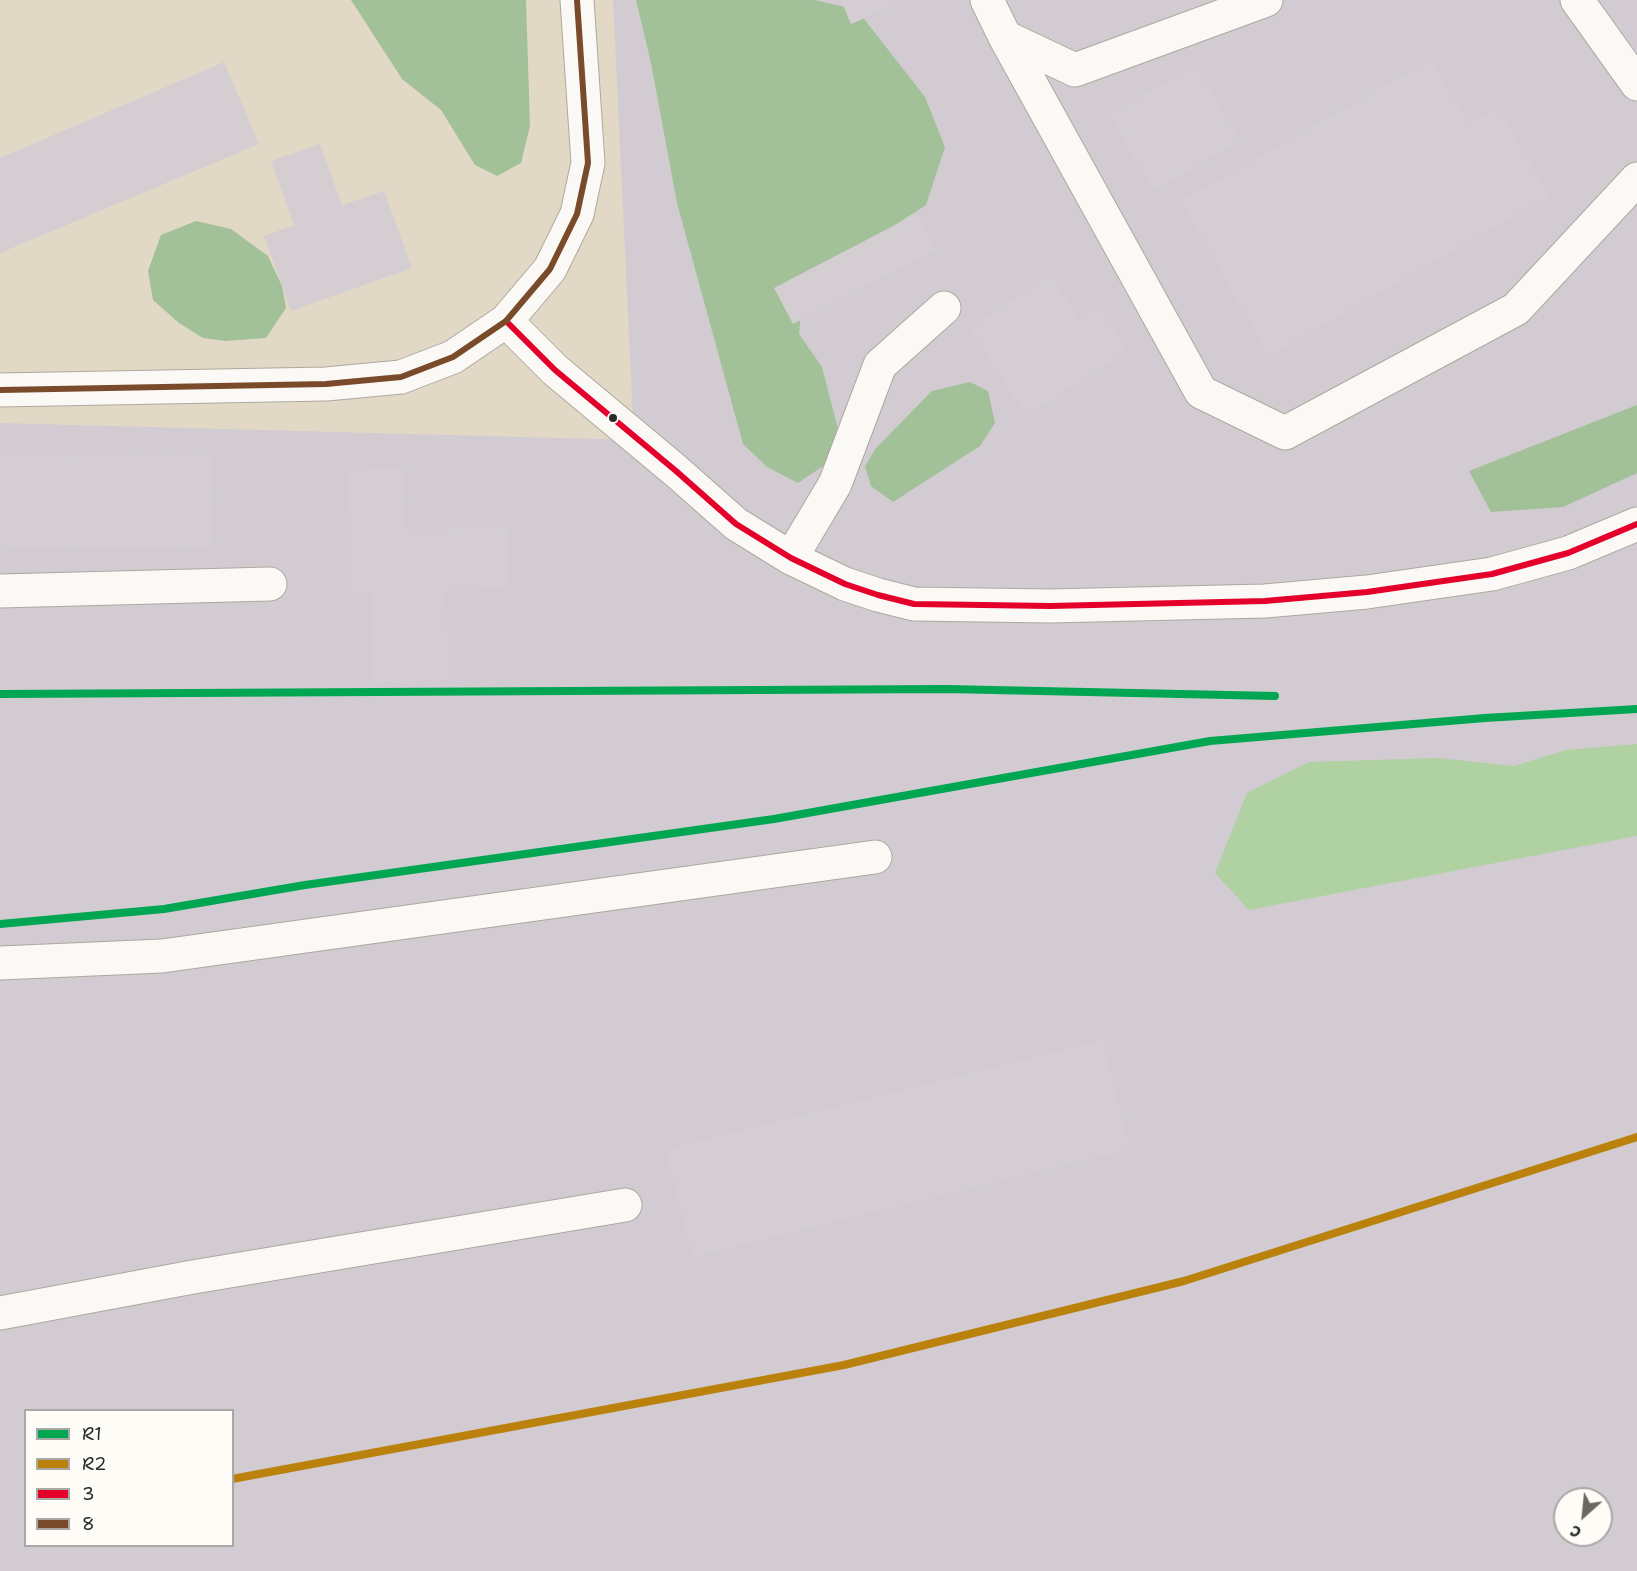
<!DOCTYPE html>
<meta charset="utf-8">
<style>
body{margin:0}
#map{position:relative;width:1637px;height:1571px;overflow:hidden;background:#e2d8c6;font-family:"Shantell Sans",sans-serif}
canvas{display:block}
.legend{position:absolute;left:24px;top:1409px;width:210px;height:138px;box-sizing:border-box;background:#fdfcf7;border:2px solid #a9a8a5;margin:0;padding:8px 10px;list-style:none;font-size:18px;color:#2b2b2b}
.legend li{display:flex;align-items:center;gap:12px;height:30px}
.legend b{width:30px;border:2px solid #a9a8a5}
.north{position:absolute;left:1553px;top:1487px;width:60px;height:60px;box-sizing:border-box;background:#fdfcf7;border:2px solid #a9a8a5;border-radius:50%;rotate:207deg;font-size:16px;font-weight:700;line-height:24px;text-align:center;color:#2b2b2b}
.north::after{content:'';display:block;margin:auto;width:21px;height:27px;background:#6b6861;clip-path:polygon(50% 0,100% 100%,50% 72%,0 100%)}
</style>
<div id="map">
<canvas width="1637" height="1571"></canvas>
<ul class="legend">
<li><b style="height:8px;background:#00a651"></b>R1</li>
<li><b style="height:8px;background:#ba810d"></b>R2</li>
<li><b style="height:8px;background:#e4002b"></b>3</li>
<li><b style="height:8px;background:#7a4b2a"></b>8</li>
</ul>
<div class="north">С</div>
</div>
<script>
const c = document.querySelector('canvas').getContext('2d');
c.lineJoin = 'round';
function paint(path, color) {
  c.fillStyle = color;
  c.fill(path, 'evenodd');
}
function strokePath(path, color, width, dash) {
  c.strokeStyle = color;
  c.lineWidth = width;
  c.lineCap = dash ? 'butt' : 'round';
  c.setLineDash(dash || []);
  c.stroke(path);
}
paint(new Path2D(`
 M613 0H1637V1571H0V423L634 440ZM26 1410H232V1546H26ZM1565 1499H1601V1535H1565Z`), '#d2cbd2');
paint(new Path2D(`
 M1637 744V836L1249 910 1215 873 1247 793 1309 762 1438 758 1514 766 1566 750Z`), '#b0d1a2');
paint(new Path2D(`
 M351 0H526L530 126 521 163 497 176 475 165 441 110 402 79Z
 M636 0H815L857 10 925 97 945 147 926 205 847 256 803 289 799 334 822 367 838 429 829 462 798 483 767 467 743 444 677 203 651 63Z
 M196 221 231 229 268 256 282 286 286 308 266 338 225 341 203 338 179 323 153 300 148 271 161 235Z
 M970 382 988 391 995 423 980 446 893 502 871 486 865 466 876 448 932 391Z
 M1637 405V473L1563 507 1491 512 1469 471Z`), '#a2c198');
paint(new Path2D(`
 M841 0H899L901 3 851 24Z
 M1431 60 1468 124 1498 107 1549 196 1269 356 1181 201Z
 M224 62 259 144 0 253V158Z
 M1195 65 1240 141 1154 191 1109 115Z
 M320 144 342 205 384 191 412 268 291 311 264 236 294 225 271 161Z
 M918 213 937 250 793 324 774 288Z
 M1051 276 1080 320 1100 308 1127 351 1026 416 969 328Z
 M212 454 214 547 0 550V457Z
 M404 469 406 530 506 528 507 589 446 591 448 680 372 682 370 592 352 593 349 470Z
 M1103 1040 1130 1149 693 1257 666 1149Z`), '#d4ced2');
const minor = new Path2D(`
 M987 0 1005 37 1075 70 1266 0
 M1577 0 1637 84
 M1005 37 1201 392 1285 433 1516 309 1637 179
 M506 321 555 370 676 471 736 524 791 558 845 584 878 595 914 604 1050 606 1265 601 1367 592 1492 574 1568 553 1637 524
 M0 390 326 384 401 377 453 357 506 321 550 269 577 214 588 163 577 0
 M791 558 835 484 880 365 944 308
 M0 591 270 584
 M0 963 162 956 875 857
 M0 1313 193 1277 625 1205`);
strokePath(minor, '#aea89d', 35);
strokePath(minor, '#fbf9f6', 33);
strokePath(new Path2D(`
 M506 321 555 370 676 471 736 524 791 558 845 584 878 595 914 604 1050 606 1265 601 1367 592 1492 574 1568 553 1637 524`), '#e4002b', 6);
strokePath(new Path2D(`
 M0 390 326 384 401 377 453 357 506 321 550 269 577 214 588 163 577 0`), '#7a4b2a', 6);
strokePath(new Path2D(`
 M0 694 946 689 1275 696
 M0 924 164 909 305 885 774 819 1210 741 1485 718 1637 709`), '#00a651', 8);
strokePath(new Path2D(`
 M232 1479 844 1365 1184 1281 1637 1137`), '#ba810d', 8);
for (const [x, y, r, color] of [
 [613,418,5,"#2b2b2b"]
]) {
  const dot = new Path2D();
  dot.arc(x, y, r, 0, 2 * Math.PI);
  c.fillStyle = color;
  c.fill(dot);
  strokePath(dot, '#fdfcf7', 2);
}
</script>
